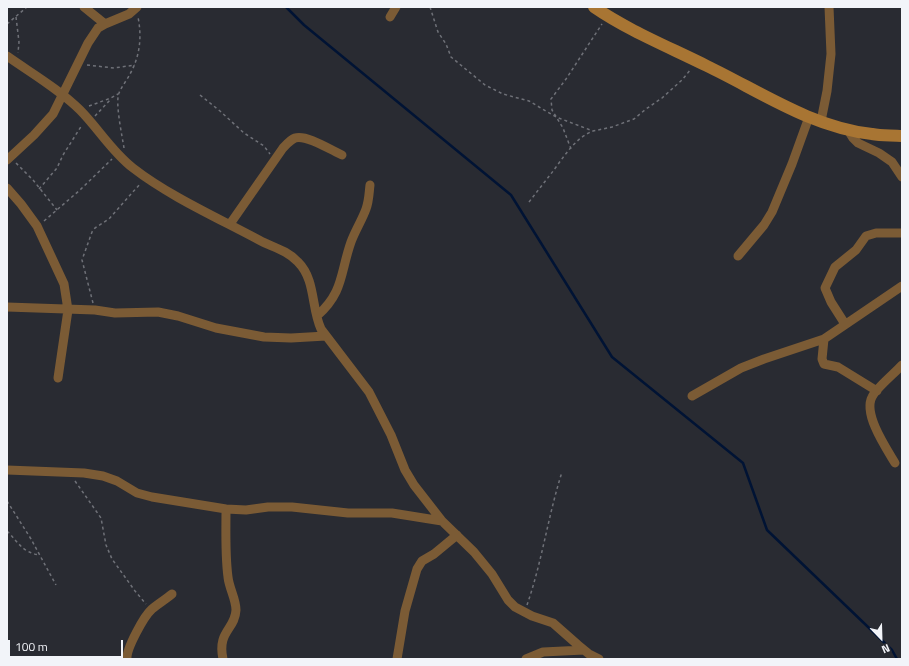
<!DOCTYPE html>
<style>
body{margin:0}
#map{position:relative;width:909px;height:666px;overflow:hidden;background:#292b32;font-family:"Titillium Web",sans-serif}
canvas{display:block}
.frame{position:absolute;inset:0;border:8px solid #f2f4f9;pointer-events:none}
.north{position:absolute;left:861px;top:618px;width:40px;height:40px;-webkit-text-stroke:3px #292b32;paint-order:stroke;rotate:157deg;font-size:11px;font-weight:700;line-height:16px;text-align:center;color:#f2f4f9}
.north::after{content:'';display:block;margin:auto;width:14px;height:18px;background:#f2f4f9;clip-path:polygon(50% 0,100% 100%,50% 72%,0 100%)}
.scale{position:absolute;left:8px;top:640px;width:115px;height:18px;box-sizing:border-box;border:2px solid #f2f4f9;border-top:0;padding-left:5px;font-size:12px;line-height:14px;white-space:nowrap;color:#f2f4f9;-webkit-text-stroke:3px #292b32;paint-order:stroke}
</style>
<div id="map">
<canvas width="909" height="666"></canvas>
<div class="frame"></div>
<div class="north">N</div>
<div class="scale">100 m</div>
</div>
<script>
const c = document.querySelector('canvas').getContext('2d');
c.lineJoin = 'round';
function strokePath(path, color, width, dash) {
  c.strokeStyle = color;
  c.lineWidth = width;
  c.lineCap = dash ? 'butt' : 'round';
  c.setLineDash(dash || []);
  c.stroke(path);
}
strokePath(new Path2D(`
 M286 7 304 25 511 195 612 357 743 463 767 530 892 650 897 659`), '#001334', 2.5);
strokePath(new Path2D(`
 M430 7 438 32 446 44 451 57 485 85 503 94 529 101 556 117 593 131 612 127 634 119 646 109 662 98 682 80 691 69
 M16 17 19 42 18 53
 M7 24 27 7
 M87 65 114 68 135 65
 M200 95 220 111 244 133 264 146 270 154
 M89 106 111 98 118 94
 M95 116 110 100
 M124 148C122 135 115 103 119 93 122 86 127 80 130 74 140 56 142 37 138 17
 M571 149 563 128 552 110 551 99 566 79 602 24
 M16 163 33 180 57 210
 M39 189 57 168 63 155 82 125
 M529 202C536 193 543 184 550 175 562 160 574 138 593 131
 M44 221 80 190 112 159
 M93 303 82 260 92 232 95 228 109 219 140 184
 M75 481 101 518 106 545 112 559 135 591 146 604
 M7 501 31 539 56 585
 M7 531C18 542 22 552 39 555
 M527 605C542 562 548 516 562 472`), '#6f7178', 1.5, [3, 3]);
strokePath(new Path2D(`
 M84 7 105 24
 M390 17 396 7
 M7 56C31 73 59 89 80 110 98 128 112 152 133 168 169 196 218 218 259 240 272 247 287 250 298 262 316 280 311 308 321 329L369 392 391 435 405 470 414 485 442 521 474 552 492 574 508 600 515 607 532 616 553 623 578 645 589 654 599 659
 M821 121 827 91 831 54 829 7
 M848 130 853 138 858 143 879 153 892 162 902 177
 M7 160 34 135 53 114 88 43 98 28 105 24 129 14 137 7
 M7 188 21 204 37 226 64 284 68 310 58 378
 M230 224 283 148C286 145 290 140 295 138 306 134 331 150 342 155
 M738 256 764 225 772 212 792 164 809 117
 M7 307 95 310 115 313 158 312 178 316 216 328 264 337 291 338 326 336
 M317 316C344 292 340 273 351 242 355 231 362 220 366 209 369 201 369 193 370 185
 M845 324 831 302 825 288 835 267 856 250 866 236 876 233H902
 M824 339 822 359 824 364 838 367 877 391
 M692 396 741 368 764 359 824 339 902 286
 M895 463C886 448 863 414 872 397 876 388 895 373 902 365
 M7 470 84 473 103 476 117 481 137 493 152 497 226 509 246 510 268 507H292L348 513H392L442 521
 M127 659C126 649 144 616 152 609 158 604 166 599 172 594
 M223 659C217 631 235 630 236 610 236 599 229 588 228 577 225 555 226 531 226 509
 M397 659 405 611 417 569 422 561 434 554 457 535
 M526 659 543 652 584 650`), '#7b5b35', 9);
strokePath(new Path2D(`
 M594 7C629 31 669 47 707 66 761 92 811 127 872 134 882 136 892 135 902 136`), '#a87533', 12);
</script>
